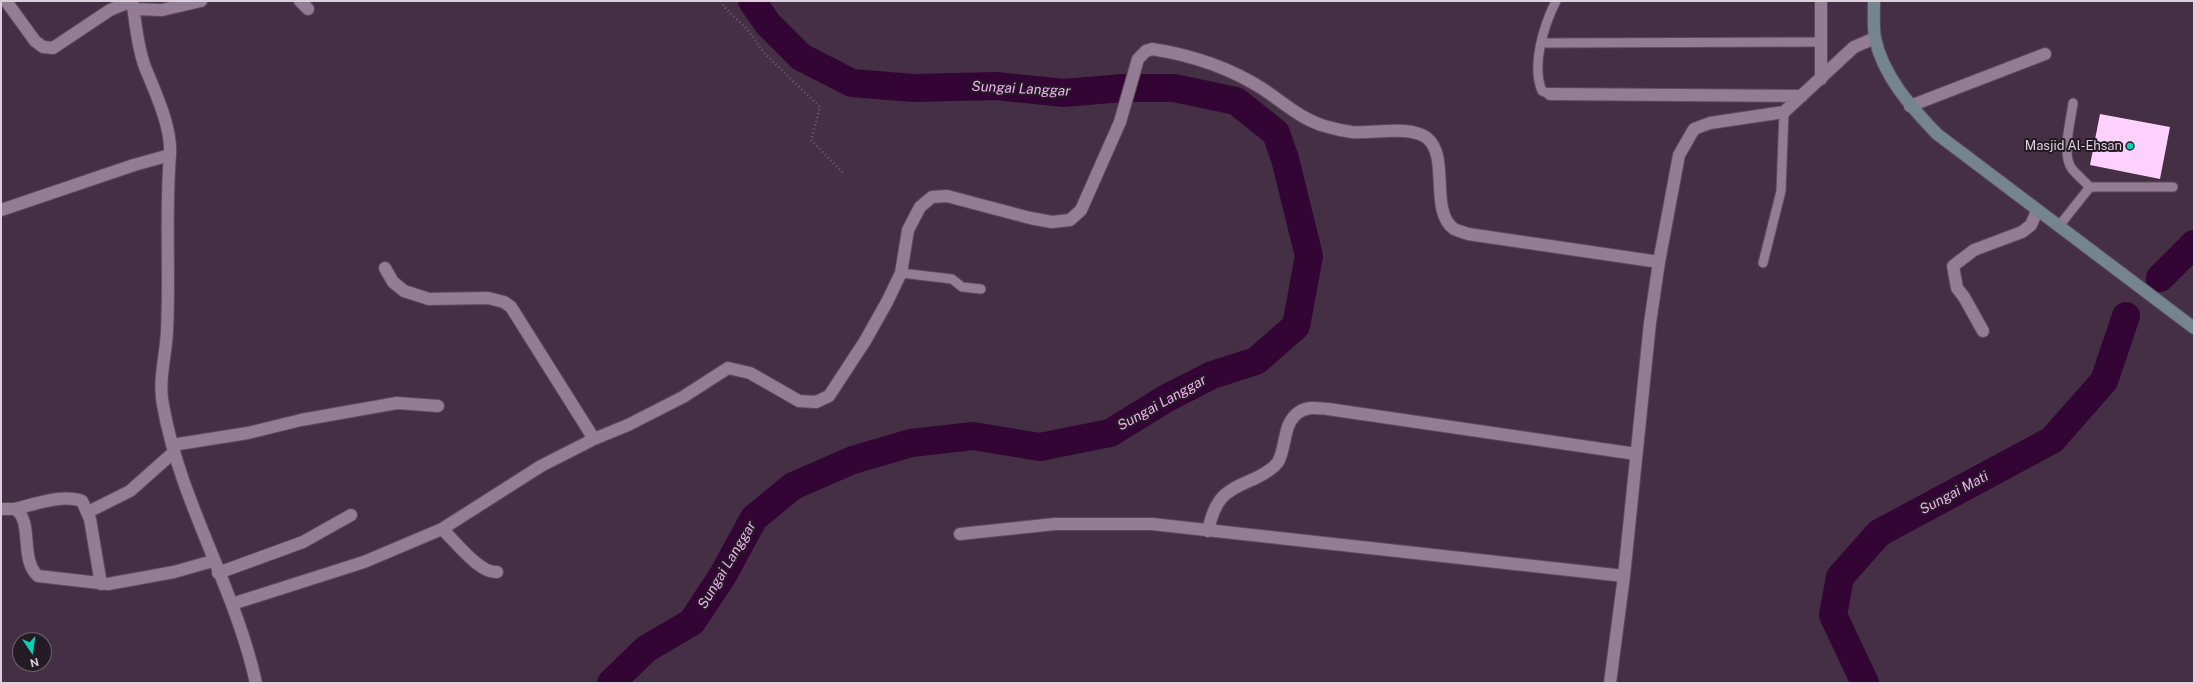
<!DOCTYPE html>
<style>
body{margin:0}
#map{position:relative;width:2195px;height:684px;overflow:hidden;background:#442f44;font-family:"Public Sans",sans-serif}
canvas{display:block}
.frame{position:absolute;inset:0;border:2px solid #ddd0dd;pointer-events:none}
.north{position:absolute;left:12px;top:632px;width:40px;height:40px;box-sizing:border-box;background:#251b25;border:1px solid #6f636f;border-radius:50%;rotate:167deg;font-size:11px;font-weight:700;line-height:16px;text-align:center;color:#ddd0dd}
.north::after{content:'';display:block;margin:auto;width:14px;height:18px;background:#05d5b6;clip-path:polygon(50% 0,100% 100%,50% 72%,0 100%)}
</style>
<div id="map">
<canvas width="2195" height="684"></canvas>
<div class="frame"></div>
<div class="north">N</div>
</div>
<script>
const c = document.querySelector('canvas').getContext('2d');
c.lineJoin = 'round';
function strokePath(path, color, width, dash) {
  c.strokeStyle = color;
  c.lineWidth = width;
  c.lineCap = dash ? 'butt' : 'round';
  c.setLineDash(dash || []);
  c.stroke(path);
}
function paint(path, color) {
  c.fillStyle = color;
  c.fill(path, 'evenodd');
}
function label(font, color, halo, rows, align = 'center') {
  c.font = font + ' "Public Sans",sans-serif';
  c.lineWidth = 4;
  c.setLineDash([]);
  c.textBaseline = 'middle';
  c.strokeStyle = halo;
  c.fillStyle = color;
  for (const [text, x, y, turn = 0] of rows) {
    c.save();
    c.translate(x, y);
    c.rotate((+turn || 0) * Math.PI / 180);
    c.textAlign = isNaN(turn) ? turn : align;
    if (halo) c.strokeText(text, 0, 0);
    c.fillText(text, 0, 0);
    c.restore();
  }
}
strokePath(new Path2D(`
 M2160 278 2194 244
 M611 683 646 649 692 622 723 575 754 518 793 486 853 460 911 443 973 436 1040 447 1110 433 1167 398 1212 375 1256 361 1296 326 1309 256 1285 159 1276 133 1236 101 1174 88H1123L1064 93 996 86 913 88 852 83 801 57 768 24 752 1
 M1865 683 1833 615 1840 577 1879 533 2052 440 2104 381 2126 316`), '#320534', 28);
paint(new Path2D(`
 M2100 114 2170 127 2160 179 2090 165Z`), '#fdd1fe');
const lane = new Path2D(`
 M1542 43 1821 42
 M1550 94 1542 91C1531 65 1544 25 1556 1
 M2073 103C2071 120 2061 155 2072 169 2077 175 2084 181 2090 187H2173
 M2059 226 2090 187
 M1763 263 1781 191 1784 112
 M901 273 952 279 962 287 981 289`);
const street = new Path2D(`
 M6 1 35 41 43 47 53 48 110 10 132 1
 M132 1C136 23 137 46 145 67 155 92 172 127 170 155 165 213 170 273 167 331 166 355 158 381 163 405 180 502 235 587 256 683
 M300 1 308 9
 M134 9 162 10 201 1
 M1821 79V1
 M1550 94 1802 96
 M1910 106 2045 54
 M1 210 134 165 170 155
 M385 268 393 282 404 291 429 299 488 298 504 302 511 307 594 439
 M1983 331 1964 297 1957 288 1953 266 1974 250 2022 232 2031 225 2037 211
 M172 445 248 433 301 420 397 403 438 406
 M1 509H15C34 521 19 559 38 576L108 584 174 572 213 561
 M15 509C35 504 62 494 82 501L90 519 101 584
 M88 512 130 491 174 452
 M442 529C455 541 480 574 497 572
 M1208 531C1215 497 1225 491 1256 478 1264 474 1273 469 1278 462 1287 446 1282 424 1299 412 1308 406 1318 408 1328 409L1636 454
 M960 534 1055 524H1152L1624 576
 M218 573 303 542 351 515
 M232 604 364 562 442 529 541 466 594 439 628 425 683 397 728 368 750 373 799 401 816 402 829 396 865 341 887 302 901 273 908 230 920 207 932 197 947 196 1030 218 1052 222 1070 220 1081 210 1120 122 1138 59 1146 51 1152 49C1191 55 1230 68 1263 89 1284 103 1303 121 1328 127 1335 129 1344 131 1352 132 1373 134 1410 125 1427 138 1450 156 1429 211 1454 229 1458 231 1463 232 1468 234L1659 262
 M1610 683 1624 576 1650 323 1659 262 1679 155 1694 129 1710 123 1784 112 1854 47 1875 38`);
const secondary = new Path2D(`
 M1874 1C1874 13 1873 26 1875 38 1883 76 1911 107 1937 134L2194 328`);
strokePath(lane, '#5c4b5c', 11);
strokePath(street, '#5c4b5c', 14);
strokePath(secondary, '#5c4b5c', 14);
strokePath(new Path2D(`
 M721 1 726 9 748 30 764 53 820 107 811 140 843 173`), '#725f72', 2.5, [1, 3]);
strokePath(lane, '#937c94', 9);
strokePath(street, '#937c94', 12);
strokePath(secondary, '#75858f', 12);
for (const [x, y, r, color] of [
 [2130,146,4,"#05d5b6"]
]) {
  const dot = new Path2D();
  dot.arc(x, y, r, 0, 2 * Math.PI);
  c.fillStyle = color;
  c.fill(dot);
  strokePath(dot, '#251b25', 1.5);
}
label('13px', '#ddd0dd', '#251b25', [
 ["Masjid Al-Ehsan",2122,146]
], 'right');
label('italic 14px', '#f3acf5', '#251b25', [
 ["Sungai Langgar",1021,89,3],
 ["Sungai Langgar",1162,403,-29],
 ["Sungai Mati",1954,493,-28],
 ["Sungai Langgar",727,565,-59]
]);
</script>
